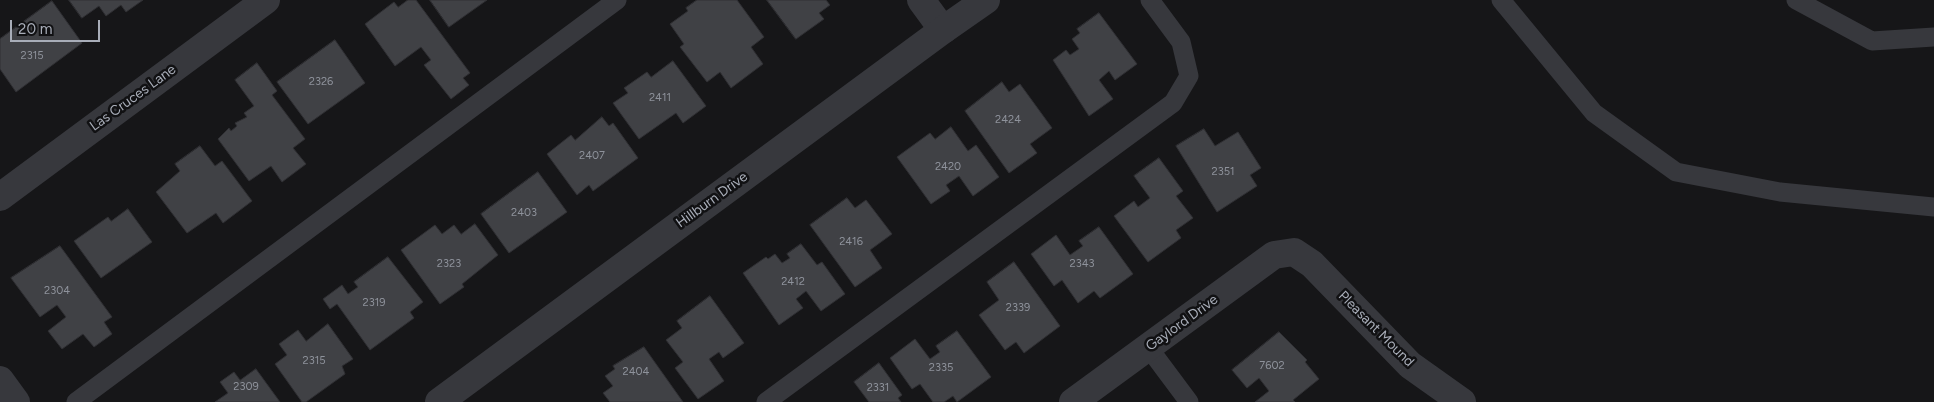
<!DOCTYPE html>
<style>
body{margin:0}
#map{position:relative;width:1934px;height:402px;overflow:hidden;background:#161618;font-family:Figtree,sans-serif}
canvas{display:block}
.scale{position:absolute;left:10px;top:20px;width:90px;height:22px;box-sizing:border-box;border:2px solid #a8adb8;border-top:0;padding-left:6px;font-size:15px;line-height:18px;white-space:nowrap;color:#a8adb8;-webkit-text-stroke:4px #111113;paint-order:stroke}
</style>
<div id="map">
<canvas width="1934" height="402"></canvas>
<div class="scale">20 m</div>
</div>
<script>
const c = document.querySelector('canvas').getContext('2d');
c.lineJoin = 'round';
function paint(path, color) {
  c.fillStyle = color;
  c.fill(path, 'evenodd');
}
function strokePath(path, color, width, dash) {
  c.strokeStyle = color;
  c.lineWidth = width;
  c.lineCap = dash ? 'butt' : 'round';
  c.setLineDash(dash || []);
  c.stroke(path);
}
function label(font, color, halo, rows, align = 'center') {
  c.font = font + ' Figtree,sans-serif';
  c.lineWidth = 5;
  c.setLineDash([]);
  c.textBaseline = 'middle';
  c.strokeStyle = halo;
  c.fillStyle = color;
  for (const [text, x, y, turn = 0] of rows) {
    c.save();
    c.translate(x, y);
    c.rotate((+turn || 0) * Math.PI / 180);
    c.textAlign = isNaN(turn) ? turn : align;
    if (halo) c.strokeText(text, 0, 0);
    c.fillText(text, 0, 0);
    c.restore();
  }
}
const building = new Path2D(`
 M69 0H143L126 12 121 5 106 16 99 6 82 18Z
 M408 0H416L470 73 463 78 469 85 451 99 424 65 431 60 421 47 395 66 365 24 394 2 398 7Z
 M430 0H487L449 27Z
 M697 0H737L764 37 751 47 763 64 731 88 720 72 707 82 680 47 684 44 670 24 688 11 686 8Z
 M767 0H826L830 5 819 13 824 19 796 39Z
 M52 1 82 43 16 92 0 69V39Z
 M1099 13 1137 64 1115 80 1109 71 1099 80 1113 99 1089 116 1053 60 1066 50 1070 55 1079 49 1072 39 1080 33 1077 29Z
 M335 40 365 83 308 124 277 82Z
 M673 61 706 106 683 123 676 113 639 139 613 103 628 93 624 88 647 72 651 77Z
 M257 63 277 91 272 95 305 139 293 148 306 164 282 182 271 166 249 181 218 139 229 128 231 131 237 126 235 123 247 117 244 113 254 106 235 80Z
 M1002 82 1009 92 1020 84 1052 128 1030 144 1037 153 1009 173 965 111Z
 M602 117 609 126 613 123 638 158 593 191 589 185 577 195 547 154 571 135 575 140Z
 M951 127 968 151 976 145 999 177 973 196 959 176 946 185 950 191 931 204 897 157 930 133 935 139Z
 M1204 129 1215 146 1238 132 1261 168 1250 175 1257 186 1217 212 1176 146Z
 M200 146 215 166 222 161 252 201 223 223 216 213 187 233 156 192 180 171 175 164Z
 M1159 158 1183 191 1176 196 1193 218 1176 230 1181 238 1148 262 1114 216 1134 201 1138 207 1150 198 1134 176Z
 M538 172 567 212 509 253 481 214Z
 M847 198 855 208 866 200 892 234 870 250 882 268 855 287 810 225Z
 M128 209 152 242 101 278 74 241 108 217 111 221Z
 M475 224 498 255 462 284 464 287 440 304 401 250 435 225 442 234 454 225 461 234Z
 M1099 227 1133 274 1100 298 1094 291 1078 303 1062 280 1054 286 1031 254 1056 235 1070 255 1083 246 1079 241Z
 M801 244 817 265 822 262 845 294 821 311 806 291 796 299 803 308 779 325 743 273 766 257 768 259 775 254 782 263 790 258 787 254Z
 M60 246 112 317 104 322 112 334 94 347 83 334 62 349 48 331 66 317 57 305 40 317 11 278Z
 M388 257 423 302 410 312 414 318 370 350 337 304 330 309 323 299 342 285 348 294 358 287 354 282Z
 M1014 262 1060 326 1024 353 1016 342 1005 350 979 315 999 300 987 282Z
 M710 296 744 343 723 358 719 352 709 359 724 381 698 399 675 368 683 362 666 340 682 328 677 321Z
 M328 324 353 359 342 366 345 374 306 402H302L275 364 287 355 279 344 298 330 306 341Z
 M957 331 991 377 957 402 953 396 944 402H933L920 384 912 389 890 358 915 339 930 359 940 352 936 346Z
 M1279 332 1307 360 1305 362 1319 379 1293 400 1295 402H1255L1269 391 1259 378 1247 388 1232 370Z
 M644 347 683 402H610L603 393 613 386 605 376 615 369 613 366Z
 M879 363 902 395 898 398 901 402H869L854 382Z
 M256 369 280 402H215L228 393 220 382 234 372 240 380Z`);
paint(building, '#404145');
strokePath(building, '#303034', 1);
strokePath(new Path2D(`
 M1501 0 1594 113 1676 172 1780 192 1934 207
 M1796 0 1872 41 1934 37
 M1148 347 1189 402
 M76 402 617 0
 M766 402 1173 103 1189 76 1181 42 1150 0`), '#37383d', 19);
strokePath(new Path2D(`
 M921 0 943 30
 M0 197 266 0
 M0 380 16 402
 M1073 402 1274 255 1294 252 1312 264 1410 365 1462 402`), '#37383d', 28);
strokePath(new Path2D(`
 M439 402 943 30 986 0`), '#37383d', 28);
label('11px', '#8e929b', null, [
 ["2315",32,56],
 ["2326",321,82],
 ["2411",660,98],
 ["2424",1008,120],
 ["2407",592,156],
 ["2420",948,167],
 ["2351",1223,172],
 ["2403",524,213],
 ["2416",851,242],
 ["2323",449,264],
 ["2343",1082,264],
 ["2412",793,282],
 ["2304",57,291],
 ["2319",374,303],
 ["2339",1018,308],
 ["2315",314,361],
 ["7602",1272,366],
 ["2335",941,368],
 ["2404",636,372],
 ["2309",246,387],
 ["2331",878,388]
]);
label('14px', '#a8adb8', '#111113', [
 ["Las Cruces Lane",133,98,-36],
 ["Hillburn Drive",712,200,-36],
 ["Gaylord Drive",1182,323,-36],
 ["Pleasant Mound",1376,329,45]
]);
</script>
